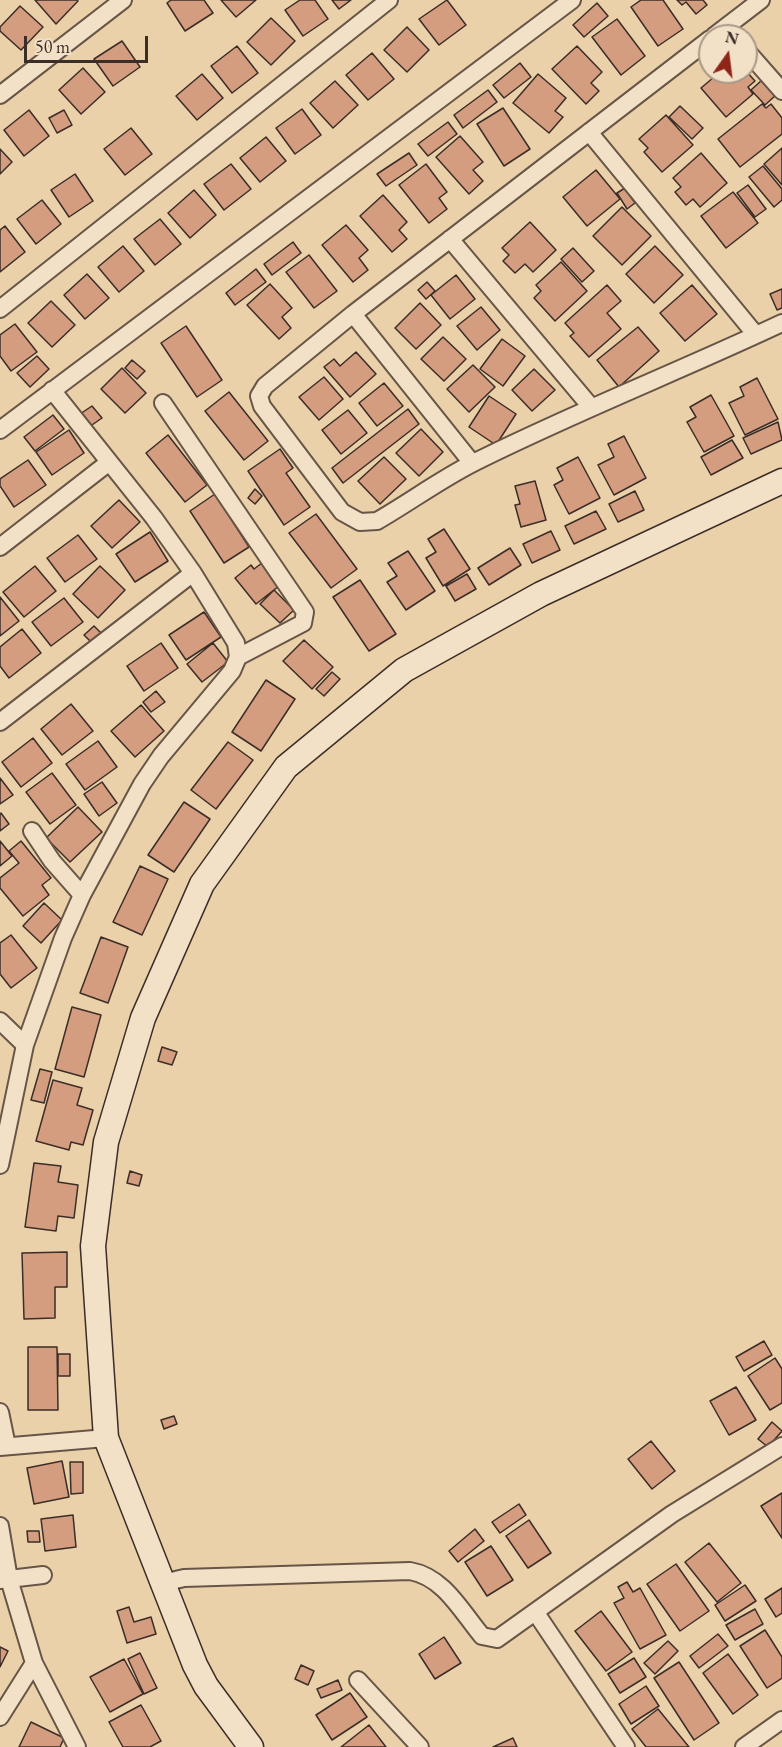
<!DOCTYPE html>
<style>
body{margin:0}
#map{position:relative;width:782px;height:1747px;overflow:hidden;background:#ebd1a9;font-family:"EB Garamond",serif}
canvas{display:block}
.north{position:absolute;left:698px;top:24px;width:60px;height:60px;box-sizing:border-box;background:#f2e1c7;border:2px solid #a99987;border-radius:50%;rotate:14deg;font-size:16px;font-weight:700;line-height:24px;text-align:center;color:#3b2d27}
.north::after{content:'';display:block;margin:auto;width:21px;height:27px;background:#8f2418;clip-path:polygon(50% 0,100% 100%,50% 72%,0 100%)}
.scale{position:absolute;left:24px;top:36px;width:124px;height:27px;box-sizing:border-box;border:3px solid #3b2d27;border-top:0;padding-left:8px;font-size:18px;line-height:21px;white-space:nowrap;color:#3b2d27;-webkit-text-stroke:4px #f2e1c7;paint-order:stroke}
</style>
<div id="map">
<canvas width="782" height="1747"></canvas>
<div class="north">N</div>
<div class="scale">50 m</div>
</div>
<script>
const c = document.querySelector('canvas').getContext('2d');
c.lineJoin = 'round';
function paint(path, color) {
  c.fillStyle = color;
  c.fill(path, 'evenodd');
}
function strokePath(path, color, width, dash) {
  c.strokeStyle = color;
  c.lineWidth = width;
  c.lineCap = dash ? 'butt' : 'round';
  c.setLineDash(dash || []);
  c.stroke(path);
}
const building = new Path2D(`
 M35 0H77L78 1 56 24Z
 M171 0H204L213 13 185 31 167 3Z
 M221 0H256L236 17Z
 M300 0H315L328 19 303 36 285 10Z
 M332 0H351L339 9Z
 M447 0 466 25 439 45 419 19Z
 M641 0H663L683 29 658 46 631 7Z
 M677 0H703L707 5 696 14 686 2 682 5Z
 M597 3 608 16 584 37 573 25Z
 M20 6 43 27 21 50 0 31V27Z
 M271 18 295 41 271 65 247 42Z
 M617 19 645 56 621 75 592 37Z
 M407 27 429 50 407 72 384 50Z
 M122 41 140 67 113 86 94 59Z
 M237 46 258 73 232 93 211 66Z
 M577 46 602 72 591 83 599 91 586 104 552 69Z
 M372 53 394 79 368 100 346 75Z
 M520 63 531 77 504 98 493 85Z
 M83 68 105 92 81 114 59 90Z
 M746 71 755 81 748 87 753 94 726 117 701 88 720 72Z
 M202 74 223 98 197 120 176 96Z
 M538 74 566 98 555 111 563 117 549 133 513 103Z
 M762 80 776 95 765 105 751 90Z
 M335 81 358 105 333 128 310 103Z
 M488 90 497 102 463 128 454 115Z
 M762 104 766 108 771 104 782 118V134L740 167 718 139Z
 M680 106 703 128 692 139 669 117Z
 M503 108 530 149 504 166 477 124Z
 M302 109 321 135 295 154 276 128Z
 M29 110 49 136 24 156 4 130Z
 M64 110 72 125 57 133 49 118Z
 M666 115 693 145 662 172 644 152 648 148 639 139Z
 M448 122 457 134 428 156 418 144Z
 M131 128 152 154 125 175 104 149Z
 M460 136 483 162 473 170 483 181 469 194 436 157Z
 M266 137 286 161 260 182 240 158Z
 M782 148V185L764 164Z
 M0 149 12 162 0 174Z
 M409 153 417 165 386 186 377 174Z
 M701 153 727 183 700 207 693 199 686 205 675 192 681 187 673 178Z
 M231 164 251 189 224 210 204 184Z
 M426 164 447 192 439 198 447 209 429 223 399 185Z
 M763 166 782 189V200L774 207 749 177Z
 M596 170 620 199 587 226 563 197Z
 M75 174 93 201 69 217 51 190Z
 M748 185 766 209 755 217 737 193Z
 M625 188 635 203 627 209 617 193Z
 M194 190 216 215 190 238 168 213Z
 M733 192 758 223 726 248 701 216Z
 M383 195 407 222 399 230 407 239 392 252 360 216Z
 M42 200 61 224 36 244 17 219Z
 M622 207 651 236 622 265 593 236Z
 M160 219 181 244 155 265 134 239Z
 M530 222 556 250 533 272 525 264 515 273 503 261 509 255 502 248Z
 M346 225 368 250 359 258 368 270 353 282 322 245Z
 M5 226 25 252 0 272V230Z
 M293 242 301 253 272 275 264 264Z
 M123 246 144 271 119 292 98 267Z
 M655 246 683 275 654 303 626 274Z
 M573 248 594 271 582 282 561 259Z
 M309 255 337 291 314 308 286 272Z
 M561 262 587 291 555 321 534 298 541 291 536 285Z
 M256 269 266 282 235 305 226 293Z
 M87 274 109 298 85 319 64 295Z
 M456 275 475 299 450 319 431 295Z
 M427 282 435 291 426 299 418 290Z
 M270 284 292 308 282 317 291 328 279 339 247 305Z
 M607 285 621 301 607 313 621 329 589 357 570 336 574 333 565 323Z
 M692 285 717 314 685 341 660 313Z
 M782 289V308L777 310 770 294Z
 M51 301 75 325 52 347 28 323Z
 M420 303 441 325 416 349 395 328Z
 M481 307 500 330 477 350 457 326Z
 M15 324 37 352 11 371 0 356V335Z
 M186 326 222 380 197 397 161 343Z
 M638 327 659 351 619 387 597 360Z
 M443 337 466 359 444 381 421 359Z
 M502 339 525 356 503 386 480 369Z
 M356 352 376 374 350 397 324 367 334 359 340 366Z
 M37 356 49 369 30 387 17 373Z
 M132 360 145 371 137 379 125 368Z
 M473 365 495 387 469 412 447 389Z
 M122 368 146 393 125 413 101 389Z
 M534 369 555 390 532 411 512 390Z
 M324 377 343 399 319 420 299 397Z
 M757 378 778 419 745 435 729 403 744 396 740 387Z
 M384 383 403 406 377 426 359 403Z
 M229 392 268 441 244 460 205 411Z
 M711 395 734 436 704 452 687 422 696 417 690 407Z
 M489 396 516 414 496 445 469 427Z
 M92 406 102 418 89 427 80 414Z
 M408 409 419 424 343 483 332 468Z
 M348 410 367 433 341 454 322 430Z
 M53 415 64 429 35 451 24 437Z
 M778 422 782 440 751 454 743 438Z
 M421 429 443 452 419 476 396 453Z
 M69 430 84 453 52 475 36 452Z
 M168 435 207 485 185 502 146 453Z
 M624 436 646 478 614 495 598 465 614 457 608 444Z
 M732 440 743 458 711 475 701 457Z
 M280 449 293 468 286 473 310 507 284 525 248 471Z
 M384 457 406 479 380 504 358 481Z
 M578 457 600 498 569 514 554 485 563 480 557 468Z
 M28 460 46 485 14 507 0 486V479Z
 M535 481 546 520 521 527 515 505 520 504 515 486Z
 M255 489 262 496 255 504 248 498Z
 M635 491 644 510 618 522 609 504Z
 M215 494 249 547 224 563 190 511Z
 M119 500 140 522 112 548 91 526Z
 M596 511 606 529 574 544 565 526Z
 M316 514 357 569 331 588 289 533Z
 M444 529 470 569 443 586 426 558 436 552 428 539Z
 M551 531 560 550 532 563 523 544Z
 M150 532 168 561 135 582 116 554Z
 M78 535 97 559 65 582 47 558Z
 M510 548 521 565 489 585 478 568Z
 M408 551 435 591 406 610 387 582 397 576 388 563Z
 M262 563 279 586 256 604 235 578 251 565 254 569Z
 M35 566 56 591 24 617 3 592Z
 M100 566 125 590 98 618 73 594Z
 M467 574 476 589 455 601 446 586Z
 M360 580 396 634 369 651 333 597Z
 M274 590 294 610 280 623 260 604Z
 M0 597 19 621 0 636Z
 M64 598 83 622 51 646 32 622Z
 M204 612 221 637 186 660 169 635Z
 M94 626 102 634 92 643 84 635Z
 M22 629 41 653 9 678 0 666V647Z
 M304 640 333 667 312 689 283 661Z
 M161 643 178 668 144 691 127 666Z
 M213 643 228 662 202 682 187 664Z
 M332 672 340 679 324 696 316 689Z
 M266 680 295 699 261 751 232 732Z
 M156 691 165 702 151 712 143 702Z
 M71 704 93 731 62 755 41 729Z
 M141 705 164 731 135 757 111 731Z
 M33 738 52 763 21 787 2 762Z
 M98 741 117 767 85 790 66 764Z
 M228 742 253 760 216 809 191 790Z
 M52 773 76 805 50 824 26 792Z
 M0 778 13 795 0 804Z
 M102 782 117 803 99 816 84 794Z
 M184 802 210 819 174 872 148 855Z
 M78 807 102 832 70 862 46 838Z
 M1 813 9 824 0 831V814Z
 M0 841 12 856 0 866Z
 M21 841 51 878 42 885 49 895 23 916 0 888V878L19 863 9 851Z
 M140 866 168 879 142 935 113 922Z
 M44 903 62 920 41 943 23 926Z
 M11 935 37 968 11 988 0 974V943Z
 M101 937 128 947 108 1003 80 993Z
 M72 1007 101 1015 84 1077 55 1069Z
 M162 1047 177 1052 172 1065 158 1061Z
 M40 1069 52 1072 44 1103 31 1100Z
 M53 1080 82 1088 77 1105 93 1110 83 1145 71 1142 69 1150 36 1141Z
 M34 1163 61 1166 58 1182 78 1185 74 1218 58 1216 56 1231 25 1227Z
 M130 1171 142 1175 139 1186 127 1183Z
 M67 1252V1287H55V1318L24 1319 22 1253Z
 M764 1341 772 1355 744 1371 736 1357Z
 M28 1347H57L58 1410H28Z
 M58 1354H70V1376H58Z
 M775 1358 782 1369V1403L770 1410 748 1376Z
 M736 1387 756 1420 729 1435 710 1401Z
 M174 1416 177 1424 164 1429 161 1420Z
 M772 1422 782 1431 768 1447 758 1439Z
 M651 1441 675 1471 652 1489 628 1459Z
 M62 1461 69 1497 34 1504 27 1468Z
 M70 1462H83V1493L71 1494Z
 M782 1493V1538L761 1506Z
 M519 1504 526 1515 500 1533 492 1522Z
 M73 1515 76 1547 45 1551 41 1519Z
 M529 1520 551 1553 528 1568 506 1536Z
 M475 1529 484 1541 458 1562 449 1551Z
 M27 1531H39L40 1542H28Z
 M709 1543 741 1583 717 1602 685 1562Z
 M491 1546 513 1580 487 1596 465 1562Z
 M676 1564 709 1611 680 1631 647 1584Z
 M627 1582 633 1592 640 1588 666 1635 640 1649 614 1603 624 1598 618 1587Z
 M745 1585 756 1601 725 1621 715 1605Z
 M782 1588V1613L776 1617 765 1599Z
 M129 1607 134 1622 151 1617 156 1634 127 1643 117 1611Z
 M755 1609 763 1624 735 1640 726 1625Z
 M601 1611 632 1652 606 1671 575 1631Z
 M765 1630 782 1657V1678L767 1688 740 1646Z
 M718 1634 728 1646 699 1668 690 1656Z
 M444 1637 461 1663 435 1679 419 1654Z
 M668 1641 678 1651 655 1674 644 1663Z
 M0 1647 8 1651 0 1667Z
 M140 1653 157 1688 144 1694 128 1659Z
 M728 1654 758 1695 733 1714 703 1673Z
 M634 1658 646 1677 620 1693 608 1674Z
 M124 1659 143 1694 110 1712 90 1677Z
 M679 1662 719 1723 694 1740 654 1678Z
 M301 1665 314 1671 308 1685 295 1679Z
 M338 1680 342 1690 321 1698 317 1689Z
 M646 1686 659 1706 631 1724 619 1704Z
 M350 1693 367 1717 332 1740 316 1715Z
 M141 1705 161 1741 150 1747H123L109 1722Z
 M658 1709 689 1747H646L632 1729Z
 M31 1722 64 1738 60 1747H19Z
 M369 1725 386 1747H341Z
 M513 1738 517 1747H493Z`);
paint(building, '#d59d7f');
strokePath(building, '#3b2d27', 1.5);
const street = new Path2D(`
 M714 36 761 0
 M710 39 353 314 265 386 259 396 262 406 342 512 360 522 377 521C410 502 441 479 475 462 575 412 680 371 782 323
 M746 50 782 91
 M0 95 123 0
 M589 132 756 335
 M450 239 591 407
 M0 309 389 0
 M353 314 472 463
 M163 403 305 612 303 623 238 657
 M0 430 572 0
 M0 547 108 463
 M0 722 193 573
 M32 831 52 861 82 895
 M0 1021 25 1045
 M0 1165 25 1045 63 938 82 895 142 784 161 756 232 671 238 657 236 643 193 573 154 518 52 390
 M0 1412 7 1446
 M0 1447 106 1438
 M0 1526 9 1579 34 1663 77 1747
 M0 1580 43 1575
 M163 1583 184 1578 410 1571C444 1577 461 1611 482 1636L497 1639 672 1514 782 1446
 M536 1613 626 1747
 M358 1680 420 1747
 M0 1717 34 1663
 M744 1747 782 1720`);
const secondary = new Path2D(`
 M251 1747 206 1686 195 1665 106 1438 93 1246 106 1142 143 1018 202 884 286 767 404 670 541 594 782 481`);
strokePath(street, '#675648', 20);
strokePath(secondary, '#3b2d27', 27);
strokePath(street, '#f2e1c7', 16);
strokePath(secondary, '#f2e1c7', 24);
</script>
